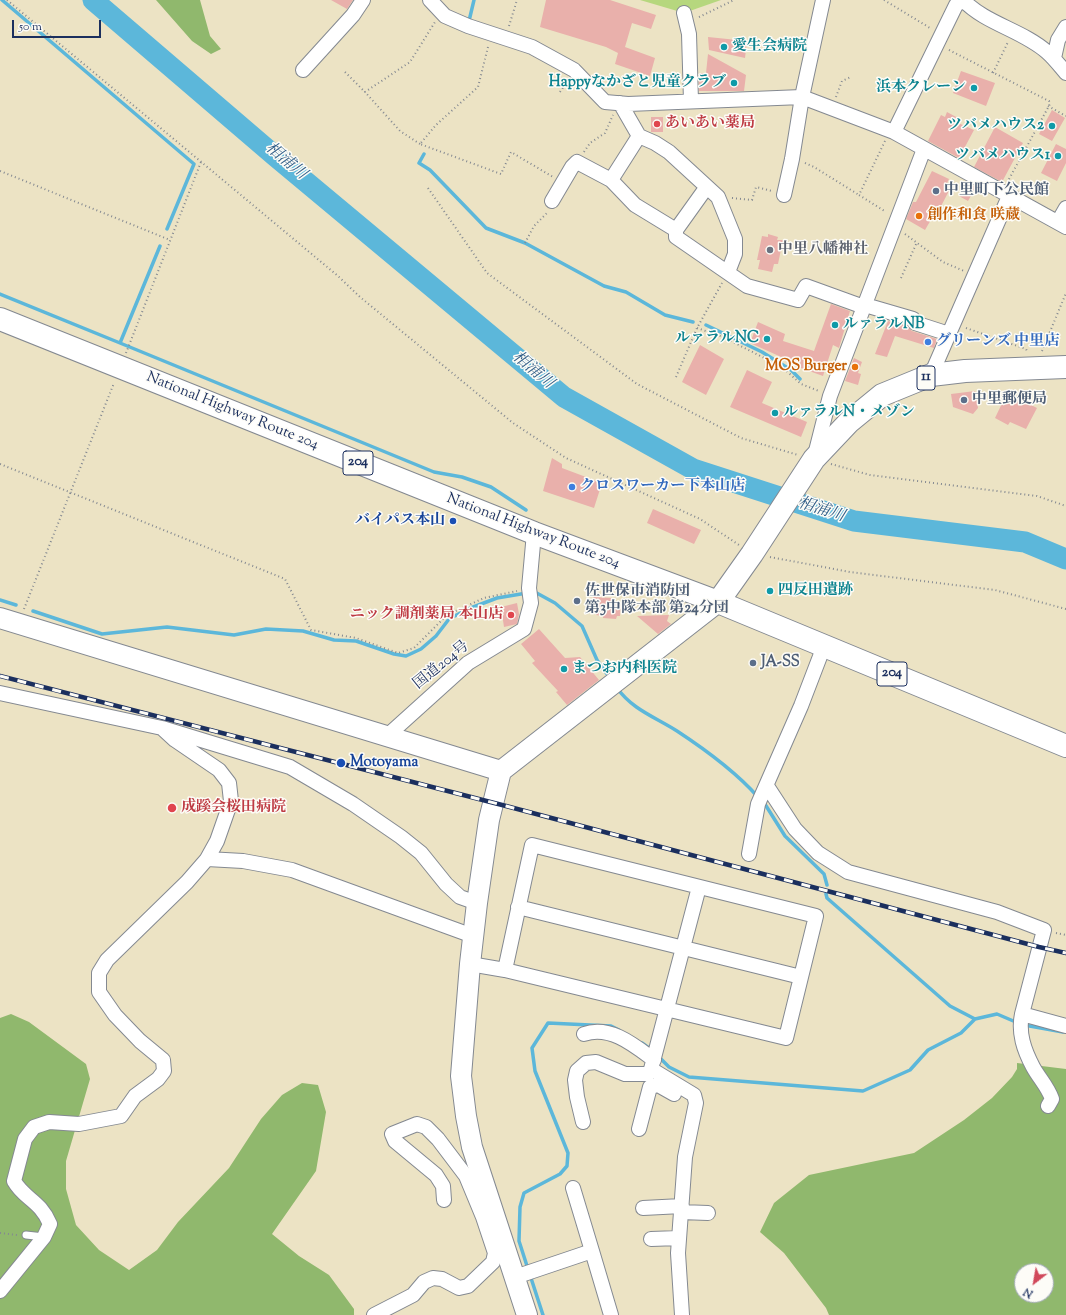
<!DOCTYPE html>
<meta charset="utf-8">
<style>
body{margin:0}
#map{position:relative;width:1066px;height:1315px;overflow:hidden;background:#ece3c4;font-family:"Sorts Mill Goudy",serif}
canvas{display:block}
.north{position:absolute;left:1014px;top:1263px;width:40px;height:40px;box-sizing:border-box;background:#fdfcf7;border:1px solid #a3aaba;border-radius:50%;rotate:211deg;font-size:11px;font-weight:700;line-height:16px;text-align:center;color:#1b2f5e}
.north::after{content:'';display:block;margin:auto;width:14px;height:18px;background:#d1495b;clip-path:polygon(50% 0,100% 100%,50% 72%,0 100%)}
.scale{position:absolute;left:12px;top:20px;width:89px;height:18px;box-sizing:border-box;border:2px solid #1b2f5e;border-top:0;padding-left:5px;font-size:12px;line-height:14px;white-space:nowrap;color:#1b2f5e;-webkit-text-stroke:3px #fdfcf7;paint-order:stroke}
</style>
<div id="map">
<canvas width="1066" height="1315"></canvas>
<div class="north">N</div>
<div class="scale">50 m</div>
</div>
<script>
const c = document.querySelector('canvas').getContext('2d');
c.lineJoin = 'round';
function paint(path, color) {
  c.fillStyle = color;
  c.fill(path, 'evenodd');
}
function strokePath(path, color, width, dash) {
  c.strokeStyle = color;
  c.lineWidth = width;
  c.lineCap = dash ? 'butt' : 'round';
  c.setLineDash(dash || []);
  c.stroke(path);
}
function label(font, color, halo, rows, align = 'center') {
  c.font = font + ' "Sorts Mill Goudy","Noto Serif JP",serif';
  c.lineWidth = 3;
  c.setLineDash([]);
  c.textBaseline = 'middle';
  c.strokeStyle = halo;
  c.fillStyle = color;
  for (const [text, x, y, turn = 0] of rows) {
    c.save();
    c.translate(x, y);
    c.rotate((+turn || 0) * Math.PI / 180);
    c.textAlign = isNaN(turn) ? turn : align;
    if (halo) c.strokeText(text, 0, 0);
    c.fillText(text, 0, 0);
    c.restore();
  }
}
paint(new Path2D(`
 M640 0H721L684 13Z`), '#b6d77e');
paint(new Path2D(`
 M156 0H200L210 36 221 49 211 54 192 41Z
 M11 1014 29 1022 86 1064 90 1079 66 1161V1189L76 1225 99 1250 129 1270 157 1250 178 1222 229 1168 261 1119 282 1095 302 1083 318 1085 326 1112 316 1171 272 1234 299 1256 329 1275 354 1309V1315H0V1018Z
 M1017 1063 1066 1069V1315H829L826 1308 784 1253 760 1232 774 1203 809 1175 914 1153 964 1120 992 1098 1012 1077 1017 1069ZM1022 1271H1046V1295H1022Z`), '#90b86d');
strokePath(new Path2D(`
 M2 0 194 164 167 229
 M469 21 474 0
 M424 154 419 163 430 170 486 228 525 243 604 286 626 292 665 315 693 322
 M0 294 120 343 160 246
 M706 325 762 352 791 370 800 379
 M120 343 434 472 462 477 491 487 526 510
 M533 591 555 603 582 626 597 660 610 678
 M0 600 16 605
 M33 611 102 634 167 627 234 635 266 629 303 631 334 640 356 641 394 654 406 656 421 649 436 636 449 619 468 609 497 598 527 593
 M617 688C633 710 655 717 677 731 706 750 735 771 758 797
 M763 801 785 836 824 874 827 885
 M826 894 827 898 950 1006 975 1019
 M1024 1025 1063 1032
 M642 1043 653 1051
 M659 1057 669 1067 689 1077 863 1091 910 1070 928 1050 961 1033 975 1019 997 1014 1018 1023
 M528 1269 519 1241 520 1207 524 1193 560 1174 567 1166 568 1153 535 1071 532 1048 548 1023 611 1026 619 1030
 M530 1275 543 1315`), '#5cb7da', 3.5);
strokePath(new Path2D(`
 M93 0 275 156 564 397 693 469 854 521 1025 542 1066 559`), '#5cb7da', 21);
paint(new Path2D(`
 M331 0H353L347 9Z
 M546 0H610L656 15 651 29 632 23 625 47 655 58 650 76 615 64 618 53 606 47 540 27Z
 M708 37 747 41 745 58 709 50Z
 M708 54 746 75 744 91H699V73H706Z
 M961 71 995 83 986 106 953 93Z
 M1052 110 1065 118 1052 141 1039 134Z
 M947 112 958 118 956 122 974 130 959 158 928 141 941 115 945 117Z
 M651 117H663V132H651Z
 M995 127 1023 143 1002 182 974 167Z
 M1056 144 1066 149V163L1057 181 1041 173Z
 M932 171 949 179 947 183 952 185 938 212 936 211 925 230 906 219 913 202H916Z
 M966 182 976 187 968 201 959 196Z
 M768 234 778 237 777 240H783L778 264H774L772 272 758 269 760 260H757L762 236 768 237Z
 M831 304 850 311 839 348 833 345 823 376 787 363 788 360 750 343 758 322 785 334 783 341 814 351Z
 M888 321 907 326 912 331 937 339 934 348 895 336 887 357 875 354Z
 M700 345 724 359 706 395 682 382Z
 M854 358 862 362 858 373 861 374 858 385 845 381Z
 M747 370 772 382 762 403 807 422 801 437 730 407Z
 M975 391 978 408 973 414 953 407 951 394Z
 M1007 393 1037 408 1026 429 1010 422 1008 425 995 418Z
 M552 458 562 464V468L602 483 594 508 543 491Z
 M653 509 701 530 694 544 647 523Z
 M593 597 611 598V601H619L621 604 620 616H617L616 619 603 618V616L596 615V613L592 611Z
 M517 603 519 614 517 624 504 627 501 607Z
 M669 615 667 621 671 624 658 634 637 616Z
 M539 629 565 658 580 657 599 680 567 705 556 692 558 691 532 663 535 661 521 644Z`), '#e9b0ab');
const lane = new Path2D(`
 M26 1235 44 1237`);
const street = new Path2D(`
 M430 0 445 16 468 26 532 47 574 70 605 102 628 104 802 97 894 132 1066 227
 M963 0C986 24 1022 30 1047 52 1054 58 1060 66 1066 73
 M684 13 689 34 691 101
 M1054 58 1058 40 1066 27
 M303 70 353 15 363 0
 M620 103 639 136 655 143 669 152 718 197 735 239V254L728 272
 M894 132 956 5 963 0
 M611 180 639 136
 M784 195 792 159 802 97 823 0
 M552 201 572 167 577 162 611 180 635 205 676 230V237L747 286 798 300 806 286 864 307
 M1058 222 1066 208
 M676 230 706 188
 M865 305 913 319 915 323 949 334
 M931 375 1010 194
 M815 455 830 396 924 149
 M0 693 162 728 290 767 353 804 401 837 421 853 446 884 460 897 477 903
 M386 737 468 663 524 629 531 603 529 588 534 533
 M767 786 795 829 818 853 848 872 997 912 1044 930 1022 1014 1066 1026
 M749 854 758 804 801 706 824 646
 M207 859 243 861 292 870 473 936
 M518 907 801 977
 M470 964 505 970 786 1038 816 916 532 845 505 970
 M1022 1014C1018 1033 1024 1050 1033 1067 1039 1078 1048 1087 1052 1099L1048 1106
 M584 1034C610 1025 634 1045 654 1060
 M583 1122 577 1097 575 1080 577 1071 586 1063 596 1062 625 1074H648L651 1069
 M639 1129 650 1087 658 1085 674 1094
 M573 1188 592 1251
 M444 1200 443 1186 436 1175 395 1141 392 1134 417 1124 426 1127 438 1139 466 1176 483 1217 494 1213
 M643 1208 682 1206
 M681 1212 708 1213
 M651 1239 679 1238
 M515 1277 592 1251 611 1315
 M0 1291 44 1237 50 1224C40 1200 24 1199 14 1181L25 1139 34 1127 49 1122 79 1124 121 1116 135 1096 158 1079 164 1071 163 1060 140 1041 115 1015 99 992V973L107 960 187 882 207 859 217 841 231 801 229 783 219 770 175 740 162 728
 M374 1315 413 1295 424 1282 433 1278 442 1279 459 1288 468 1286 493 1262 495 1253 483 1217
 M682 1315 678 1253 685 1157 696 1103 694 1095 651 1069 699 887`);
const secondary = new Path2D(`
 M0 618 501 771
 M527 1315 472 1147 466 1116 461 1076 470 964 477 903 489 820 501 771 718 602`);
const primary = new Path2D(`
 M718 602 752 554 814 459 849 422 882 395 931 375 965 371 1066 367`);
const highway = new Path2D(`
 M0 319 534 533 718 602 1066 746`);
strokePath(lane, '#848991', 9);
strokePath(street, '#848991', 16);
strokePath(secondary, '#848991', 22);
strokePath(primary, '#848991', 24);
strokePath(highway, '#848991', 24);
strokePath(new Path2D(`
 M7 0 338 276 360 297 513 423 566 458 700 519 739 545
 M884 0 930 28
 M699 17 734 0
 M509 26 517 0
 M488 47 478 87 436 125 420 144 501 174 511 152 553 177
 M949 50 1049 101 1050 104 1008 181
 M345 72 365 92
 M993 73 1008 42
 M560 92 567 82
 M836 97 842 81 851 77
 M1048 106 1066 116
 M885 141 859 195 886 212
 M420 144 400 131 365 92 410 62 435 22
 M584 152 590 143 605 133 613 115
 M805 163 814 167 859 195
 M0 171 170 240
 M428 188 487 273 637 384 741 438 798 455
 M732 198 752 200 756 187 772 191
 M905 234 943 262 964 271
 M525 243 534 226 548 212
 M901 278 917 242
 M697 328 723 337 782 367 801 384 819 391
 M966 328 1026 349 1027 351
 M1042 351 1066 293
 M126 353 201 162
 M676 377 697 328 722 283
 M0 464 285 579 311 630 356 638 398 653 414 648 447 615 484 598 517 591
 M831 464 870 475 1037 496 1066 506
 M770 557 850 572 995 590 1066 609
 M24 609 114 383
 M1056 933 1066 935
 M0 1233 17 1235`), '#848991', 2, [1, 3]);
strokePath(lane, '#fff', 7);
strokePath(street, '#fff', 14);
strokePath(secondary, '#fff', 20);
strokePath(primary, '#fff', 22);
strokePath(highway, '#fff', 22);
const rail = new Path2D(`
 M0 676 506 806 1039 947 1066 953`);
strokePath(rail, '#1b2f5e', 4.5);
strokePath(rail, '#fdfcf7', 3, [9]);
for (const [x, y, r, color] of [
 [724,47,4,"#0f9aa8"],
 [734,83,4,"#0f9aa8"],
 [974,88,4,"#0f9aa8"],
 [657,124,4,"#e0444e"],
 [1052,126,4,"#0f9aa8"],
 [1058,156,4,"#0f9aa8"],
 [936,191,4,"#5c6f8a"],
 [919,216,4,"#e8710a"],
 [770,250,4,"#6b7280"],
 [835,325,4,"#0f9aa8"],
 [767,339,4,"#0f9aa8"],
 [928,342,4,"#3f7fe0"],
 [855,367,4,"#e8710a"],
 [964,400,4,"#5c6f8a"],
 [775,413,4,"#0f9aa8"],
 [572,487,4,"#3f7fe0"],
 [453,521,4,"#1a4fb4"],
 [770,591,4,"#0f9aa8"],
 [577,601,4,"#5c6f8a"],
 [511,615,4,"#e0444e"],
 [753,663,4,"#5c6f8a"],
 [564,669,4,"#0f9aa8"],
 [341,763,5,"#1a4fb4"],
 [172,808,5,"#e0444e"]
]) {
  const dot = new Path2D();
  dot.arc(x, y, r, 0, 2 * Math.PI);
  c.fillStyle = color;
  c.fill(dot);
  strokePath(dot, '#fdfcf7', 1.5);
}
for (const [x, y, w] of [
 [926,378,18],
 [358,463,30],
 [892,674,30]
]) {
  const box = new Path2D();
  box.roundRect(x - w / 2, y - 12, w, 24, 3);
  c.fillStyle = '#fdfcf7';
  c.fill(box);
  strokePath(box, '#1b2f5e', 1);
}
label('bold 14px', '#1b2f5e', null, [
 ["11",926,378],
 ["204",358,463],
 ["204",892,674]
]);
label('bold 15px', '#0d838f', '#fdfcf7', [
 ["愛生会病院",732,47],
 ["Happyなかざと児童クラブ",726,83,"right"],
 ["浜本クレーン",966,88,"right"],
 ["ツバメハウス2",1044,126,"right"],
 ["ツバメハウス1",1050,156,"right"],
 ["ルァラルNB",843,325],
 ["ルァラルNC",759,339,"right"],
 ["ルァラルN・メゾン",783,413],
 ["四反田遺跡",778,591],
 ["まつお内科医院",572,669]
], 'left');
label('bold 15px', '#be3a42', '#fdfcf7', [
 ["あいあい薬局",665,124],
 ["ニック調剤薬局 本山店",503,615,"right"],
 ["成蹊会桜田病院",181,808]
], 'left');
label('bold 15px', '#4e5e75', '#fdfcf7', [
 ["中里町下公民館",944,191],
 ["中里郵便局",972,400],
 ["佐世保市消防団",585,592],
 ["第3中隊本部 第24分団",585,609],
 ["JA-SS",761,663]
], 'left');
label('bold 15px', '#c56008', '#fdfcf7', [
 ["創作和食 咲蔵",927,216],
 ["MOS Burger",847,367,"right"]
], 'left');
label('bold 15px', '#5b616d', '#fdfcf7', [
 ["中里八幡神社",778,250]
], 'left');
label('bold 15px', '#366cbe', '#fdfcf7', [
 ["グリーンズ 中里店",936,342],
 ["クロスワーカー下本山店",580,487]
], 'left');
label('15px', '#1b2f5e', '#fdfcf7', [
 ["National Highway Route 204",232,412,22],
 ["National Highway Route 204",533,532,21],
 ["国道204号",442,666,-39]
]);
label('bold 15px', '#164399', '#fdfcf7', [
 ["バイパス本山",445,521],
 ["Motoyama",350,763,"left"]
], 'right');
label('italic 16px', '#325f89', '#fdfcf7', [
 ["相浦川",285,162,40],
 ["相浦川",532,371,40],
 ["相浦川",821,511,18]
]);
</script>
